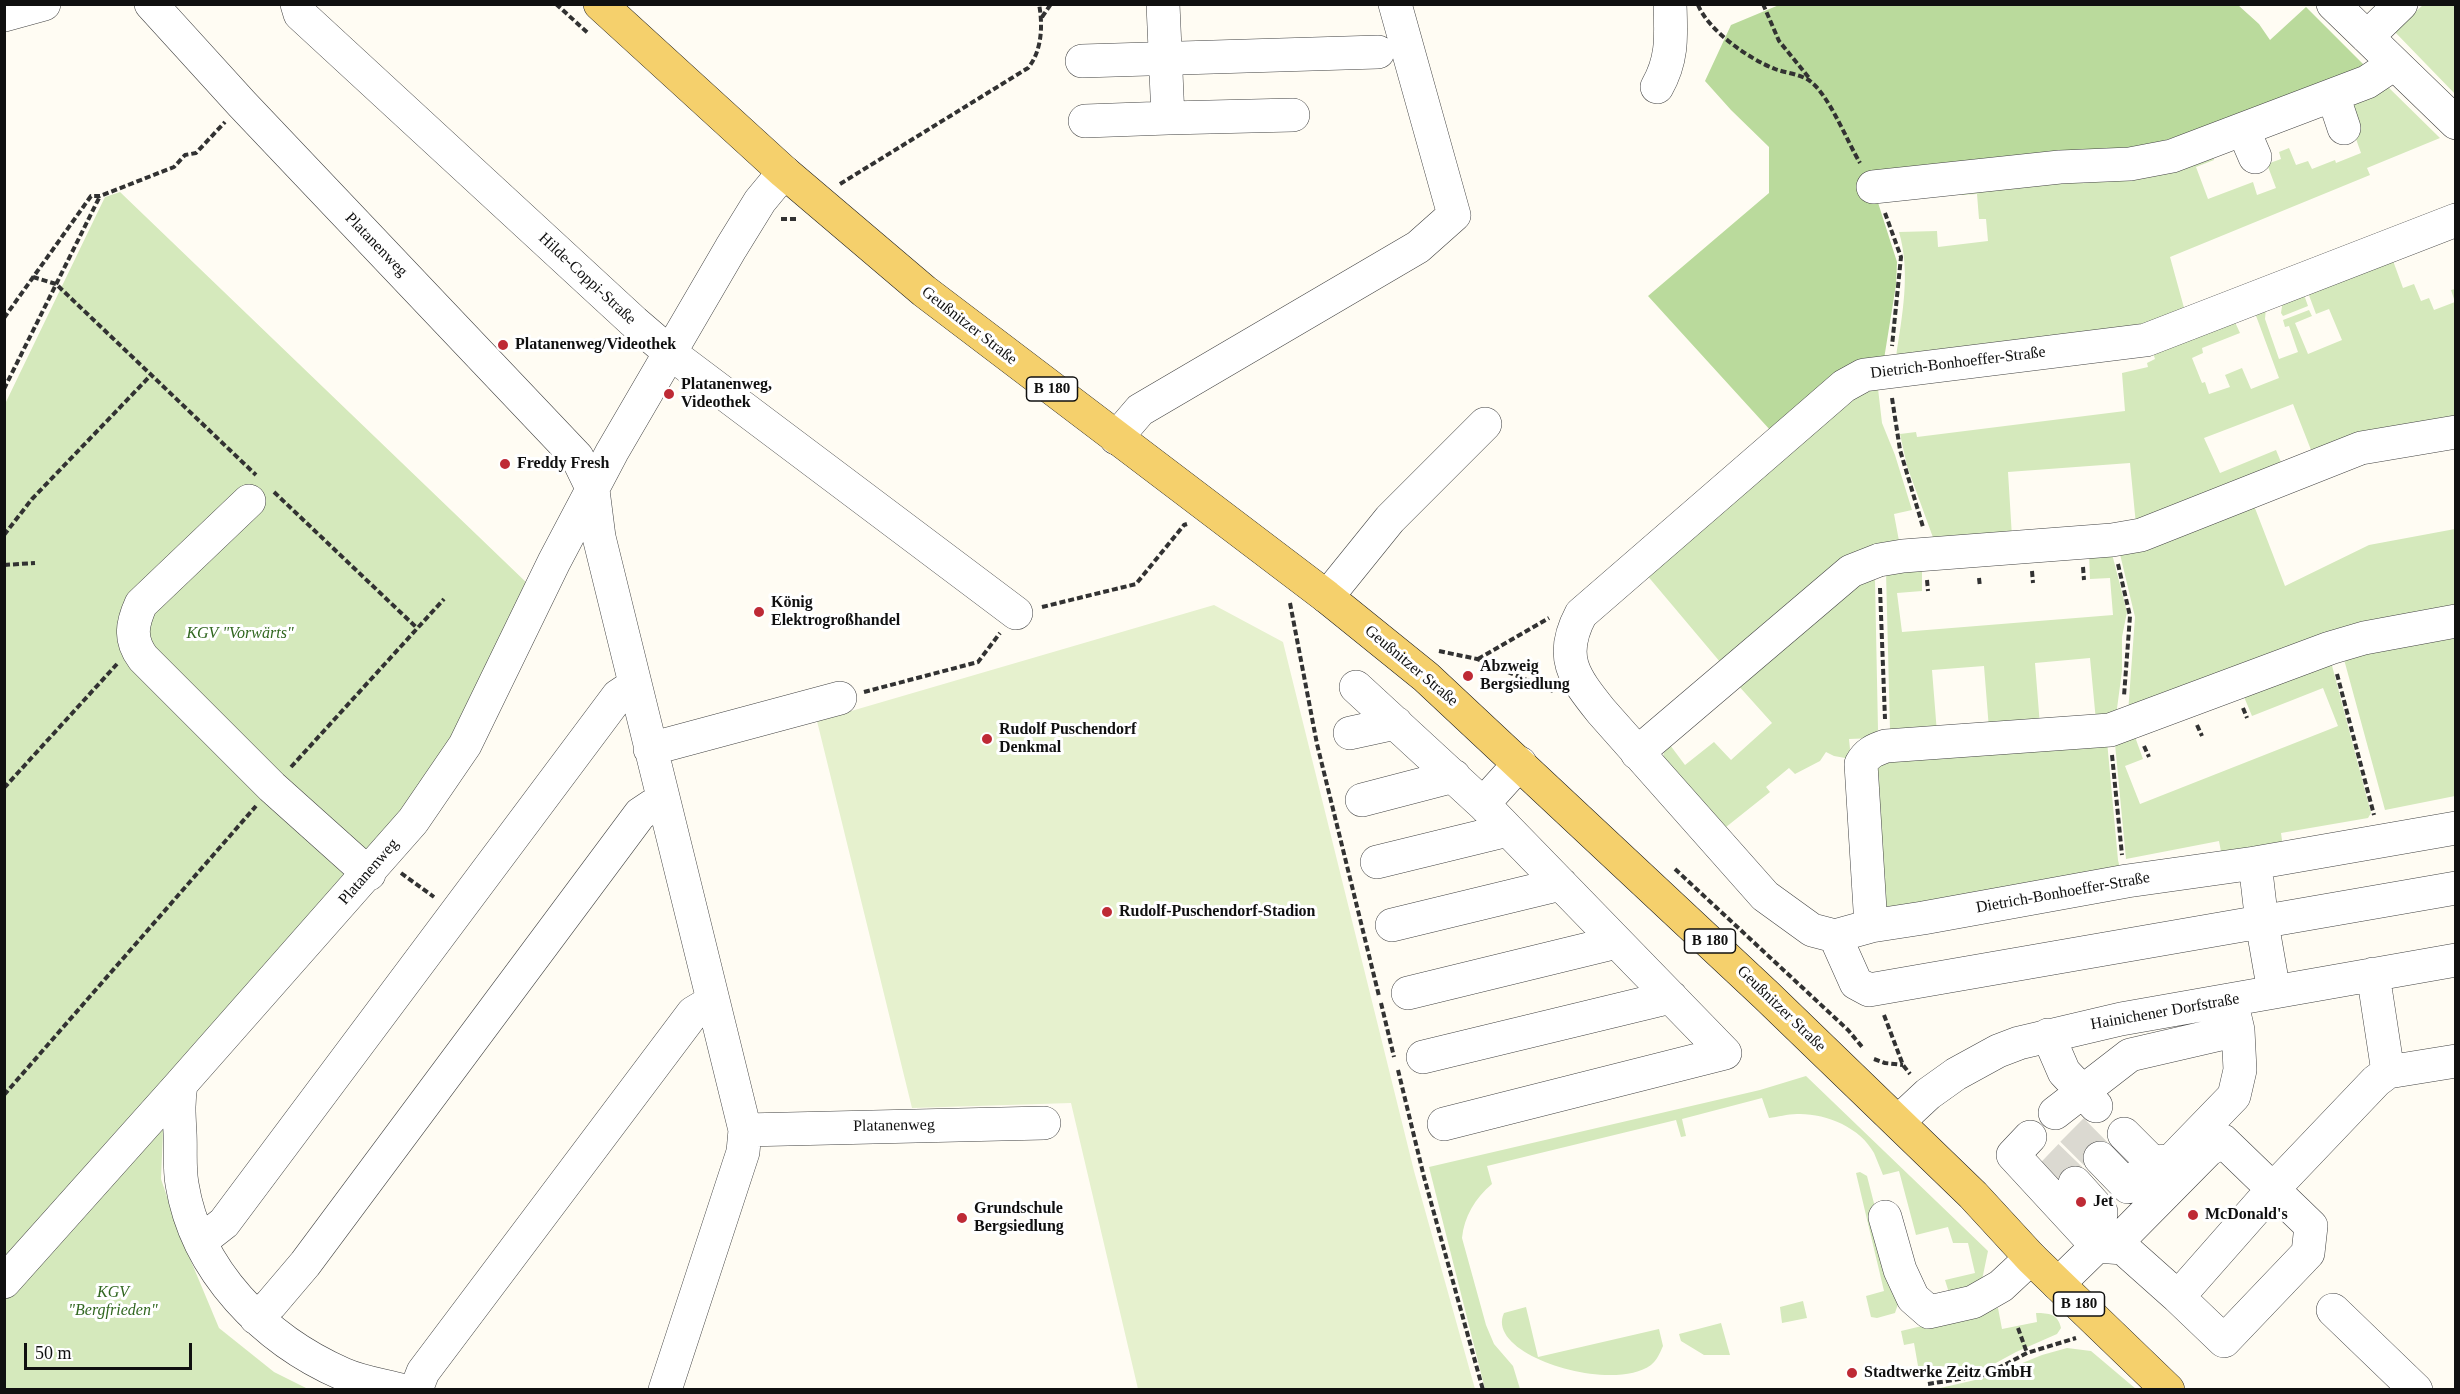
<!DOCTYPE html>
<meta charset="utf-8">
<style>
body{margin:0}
#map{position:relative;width:2460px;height:1394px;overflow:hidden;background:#fffcf3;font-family:"Times New Roman",serif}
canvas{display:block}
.frame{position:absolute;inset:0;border:6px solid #101010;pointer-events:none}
.scale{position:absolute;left:24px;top:1343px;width:168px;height:27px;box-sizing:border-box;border:3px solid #101010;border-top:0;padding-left:8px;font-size:18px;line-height:21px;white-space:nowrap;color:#101010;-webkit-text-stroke:4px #fff;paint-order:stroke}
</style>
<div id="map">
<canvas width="2460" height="1394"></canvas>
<div class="frame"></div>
<div class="scale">50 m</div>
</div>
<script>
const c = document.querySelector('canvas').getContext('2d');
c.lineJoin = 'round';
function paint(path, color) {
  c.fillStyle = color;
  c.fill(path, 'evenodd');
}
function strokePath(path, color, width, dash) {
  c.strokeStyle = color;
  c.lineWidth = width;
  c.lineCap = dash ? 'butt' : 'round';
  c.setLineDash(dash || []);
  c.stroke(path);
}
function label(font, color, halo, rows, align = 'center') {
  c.font = font + ' "Times New Roman",serif';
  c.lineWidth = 6;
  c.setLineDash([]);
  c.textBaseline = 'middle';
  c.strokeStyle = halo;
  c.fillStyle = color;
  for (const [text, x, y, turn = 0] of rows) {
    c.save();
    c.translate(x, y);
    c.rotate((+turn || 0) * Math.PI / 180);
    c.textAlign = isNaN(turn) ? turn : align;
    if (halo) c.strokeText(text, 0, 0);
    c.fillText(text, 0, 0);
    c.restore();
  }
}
paint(new Path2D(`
 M2423 5H2455V94L2394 31Z
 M2386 85 2440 138 2367 168 2370 175 2170 257 2186 315 2132 328 1896 357C1902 316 1911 273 1899 232L1937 231 1938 247 1988 241 1986 219H1979L1977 194 1962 195 1961 188 2210 149 2214 160 2196 167 2208 199 2253 182 2257 195 2276 188 2267 164 2281 159 2279 152 2289 148 2296 165 2308 161 2312 169 2335 160 2336 163 2361 153 2345 108Z
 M120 192 529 585 456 734 396 824 5 1264V404L105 197Z
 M2392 258 2403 288 2414 284 2421 301 2429 298 2434 310 2455 302 2451 290 2455 289V420L2313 455 2293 404 2204 438 2220 473 2276 450 2283 467 2136 525 2130 463 2008 472 2012 537 1935 543 1907 466 1900 434 1916 432 1917 437 2125 411 2122 373 2148 367 2147 363 2155 359 2151 347 2234 320 2240 333 2202 348 2203 353 2192 358 2202 383 2205 382 2209 394 2230 387 2225 375 2242 368 2251 389 2279 378 2255 313 2266 308 2265 319 2279 359 2298 352 2289 326 2285 327 2283 320 2309 310 2312 316 2295 323 2308 354 2342 340 2329 309 2316 314 2307 290Z
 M2303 292 2308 306 2283 316 2281 313 2283 300Z
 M1877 380 1882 423 1895 455 1912 510 1894 514 1899 541 1726 669 1646 574Z
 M2253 503 2285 586 2369 545 2455 529V611L2128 713 2135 617 2119 550Z
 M2111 550 2127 612 2122 637V671L2116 716 2096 721 2090 658 2035 663 2040 726 1989 729 1984 666 1932 670 1937 733 1890 730 1886 572 1922 565V591L1897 593 1902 632 2113 615 2110 578 2090 579 2089 552Z
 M1871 572 1875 580 1878 730 1874 738 1849 739 1851 759 1834 756 1826 752 1820 761 1795 774 1789 768 1766 787 1770 792 1721 831 1663 759 1664 751 1670 745 1685 765 1714 742 1731 760 1772 723 1737 684Z
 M2455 632V796L2385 810 2342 652Z
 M2330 658 2371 813 2368 818 2281 833 2283 847 2222 857 2219 841 2126 859 2115 744 2134 734 2143 759 2125 766 2140 804 2338 726 2323 688 2252 716 2242 692Z
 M2107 741 2118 860 2121 873 1893 911 1883 905 1874 763Z
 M1806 1076 1988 1251 1982 1280 1951 1299 1945 1280 1975 1273 1968 1243H1953L1948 1227 1916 1235 1899 1171 1883 1175C1880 1168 1877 1160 1874 1153 1860 1127 1825 1113 1797 1114 1787 1114 1778 1117 1769 1118L1762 1098 1682 1119 1686 1136 1681 1137 1676 1120 1487 1166 1492 1184C1475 1198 1464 1217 1462 1238L1486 1325 1494 1344 1513 1366 1520 1389H1485L1429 1167 1760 1090Z
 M158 1119 163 1131 161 1179 180 1235 219 1328 274 1372 308 1389 5 1390V1295Z
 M1860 1172 1867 1176 1899 1301 1895 1313 1877 1318 1871 1317 1866 1296 1884 1291 1856 1173Z
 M1803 1301 1807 1318 1782 1323 1780 1307Z
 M1526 1307 1538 1357 1659 1329 1663 1346C1660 1353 1657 1360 1651 1365 1611 1394 1484 1355 1504 1313Z
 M1998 1308 2002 1329 2037 1322 2036 1313C2049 1313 2058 1314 2061 1328L2057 1334 2016 1352 1983 1370 1965 1372 1952 1367 1938 1366 1922 1369 1918 1366 1914 1343 1904 1345 1901 1331Z
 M1721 1323 1730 1355H1704L1681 1341 1679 1334Z
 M2067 1348 2091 1351 2136 1389H1936L1988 1377 2042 1355Z`), '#d5e9bc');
paint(new Path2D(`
 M1779 5H2238L2259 24 2270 40 2306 7 2363 64 2359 71 2261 108 2154 144 1873 187 1897 262 1896 285 1884 359 1771 431 1648 296 1769 193V147L1731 110 1705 81 1731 25Z`), '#bada9c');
paint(new Path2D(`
 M1214 605 1283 642 1414 1171 1475 1389H1138L1071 1103 912 1108 817 721Z`), '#e6f1ce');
strokePath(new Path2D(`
 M2072 1130 2100 1158
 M2047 1156 2075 1183`), '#dbd9d1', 33, [33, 16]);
const minor = new Path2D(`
 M151 4 242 104 577 457 593 490 599 537 745 1130 743 1152 665 1390
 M297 4 300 14 634 322 669 352 1016 613
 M1163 4 1168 118 1293 115
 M2333 4 2456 123
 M4 15 44 4
 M2367 37 2401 4
 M1082 61 1378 52
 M1657 87C1673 59 1671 36 1670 4
 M2333 95 2344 128
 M1085 121 1168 118
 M2243 129 2255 157
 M1873 187 2060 167 2130 164 2172 156 2367 82 2394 64
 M2456 220 2146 340 1864 375 1844 386 1581 614C1558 657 1574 677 1601 711L1765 896 1812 930 1835 936 1871 926 1923 918 2127 881 2255 863 2456 828
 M1116 438 1140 410 1418 247 1454 215 1395 4
 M249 501 141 604C132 624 129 639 143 658L272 787 369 874
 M1327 597 1390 519 1485 424
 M1356 687 1483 804 1725 1053 1444 1124
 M1350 733 1396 723
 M650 749 840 698
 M1637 753 1851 571 1879 560 1903 556 2112 540 2141 535 2361 448 2456 432
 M1362 800 1454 776
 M1483 804 1520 763
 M1377 862 1508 830
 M2255 863 2262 923 2274 992
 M1392 925 1561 884
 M1871 926 1861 764C1867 753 1874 750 1886 746L2110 730 2330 648 2364 638 2456 621
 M1835 936 1856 983 1869 990 2456 888
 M1408 993 1617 942
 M2048 1035 2064 1072 2096 1106
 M1423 1057 1671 997
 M2388 1072 2456 1061
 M2055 1113 2130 1055 2238 1030
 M1898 1122 1928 1094 1956 1074 1998 1051 2019 1043 2121 1019 2456 960
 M745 1130 1044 1123
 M2030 1137 2013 1155 2097 1246 2101 1212 2075 1183
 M2100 1158 2128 1187 2152 1162 2124 1134
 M2152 1162 2171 1161 2234 1096 2240 1070 2238 1030 2231 1000
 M1885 1217 1900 1270 1913 1298 1929 1312 1973 1302 2001 1286 2031 1258
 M201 1241 224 1223 618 696 627 690 635 688
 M2123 1248 2121 1238 2208 1150 2223 1141 2311 1226 2308 1253 2224 1341 2178 1297 2274 1188 2376 1081 2388 1072 2373 974
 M4 1282 181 1084
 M2058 1284 2097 1246 2123 1248 2178 1297
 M2333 1310 2416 1390
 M256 1318 271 1304 305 1264 640 814 652 806 663 803
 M401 1390C382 1385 361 1382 343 1374 265 1340 196 1271 182 1184 179 1167 181 1150 180 1133 179 1114 178 1104 181 1084L413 821 465 745 554 562 612 452 731 248 760 201 784 172
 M416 1390 423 1372 693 1013 703 1007 714 1004`);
const major = new Path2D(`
 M600 4 784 172 924 291 1327 597 1426 677 1766 995 1973 1195 2031 1258 2168 1390`);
strokePath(minor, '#434343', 34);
strokePath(major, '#212121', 34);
strokePath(new Path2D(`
 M556 4 589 34
 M1763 4 1779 41 1810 79
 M1698 5C1709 31 1749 59 1775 69 1786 73 1800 74 1810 81 1829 95 1847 141 1860 163
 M1042 17 1051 4
 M840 184 1028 68C1042 51 1043 25 1039 4
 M1885 213 1901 257 1892 346
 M781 219H797
 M33 277 56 284 256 475
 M4 318 91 196H100L174 167 185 155 196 153 225 122
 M4 389 100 196
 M1892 398 1900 450 1923 527
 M274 492 417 628
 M4 535 32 499 151 375
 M2118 564 2130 616 2124 696
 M4 565 35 563
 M2083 567 2084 580
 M2032 571 2033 583
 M1979 578 1980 587
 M1927 580 1928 591
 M1880 588 1885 719
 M1290 603 1317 744 1379 996
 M1042 607 1136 584 1184 525 1187 524
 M1439 651 1477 659 1553 691
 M1478 659 1549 618
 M2337 674 2374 815
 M864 692 978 662 1000 633
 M2243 708 2247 718
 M2197 725 2202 736
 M2144 746 2149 757
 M2112 755 2122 855
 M291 767 444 599
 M4 788 117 664
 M1675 869 1848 1030 1863 1048
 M401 873 434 897
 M1381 1003 1394 1057
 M1884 1015 1903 1065 1910 1074
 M1874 1059 1885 1063 1903 1065
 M1398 1070 1424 1177 1483 1390
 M4 1095 256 806
 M2018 1328 2027 1353
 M1928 1384 1985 1375 2027 1353 2076 1338`), '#323232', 4, [6, 3]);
strokePath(minor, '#fff', 33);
strokePath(major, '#f5d06c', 33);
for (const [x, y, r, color] of [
 [503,345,6,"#be2a35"],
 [669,394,6,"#be2a35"],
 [505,464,6,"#be2a35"],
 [759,612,6,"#be2a35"],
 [1468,676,6,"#be2a35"],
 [987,739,6,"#be2a35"],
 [1107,912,6,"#be2a35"],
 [2081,1202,6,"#be2a35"],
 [2193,1215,6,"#be2a35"],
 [962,1218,6,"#be2a35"],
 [1852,1373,6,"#be2a35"]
]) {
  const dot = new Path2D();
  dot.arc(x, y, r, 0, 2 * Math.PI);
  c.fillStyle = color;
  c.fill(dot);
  strokePath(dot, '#fff', 2);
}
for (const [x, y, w] of [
 [1052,389,51],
 [1710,941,51],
 [2079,1304,51]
]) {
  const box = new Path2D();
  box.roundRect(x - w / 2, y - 12, w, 24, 4.5);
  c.fillStyle = '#fff';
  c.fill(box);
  strokePath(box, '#101010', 1.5);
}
label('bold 15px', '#101010', null, [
 ["B 180",1052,389],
 ["B 180",1710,941],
 ["B 180",2079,1304]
]);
label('16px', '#101010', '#fff', [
 ["Platanenweg",376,245,46],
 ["Hilde-Coppi-Straße",587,279,43],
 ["Geußnitzer Straße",969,326,38],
 ["Dietrich-Bonhoeffer-Straße",1958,363,-7],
 ["Geußnitzer Straße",1411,666,40],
 ["Platanenweg",369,872,-49],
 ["Dietrich-Bonhoeffer-Straße",2063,893,-10],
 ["Geußnitzer Straße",1781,1009,44],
 ["Hainichener Dorfstraße",2165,1012,-10],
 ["Platanenweg",894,1126,-1]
]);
label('bold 16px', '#101010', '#fff', [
 ["Platanenweg/Videothek",515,345],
 ["Platanenweg,",681,385],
 ["Videothek",681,403],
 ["Freddy Fresh",517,464],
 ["König",771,603],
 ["Elektrogroßhandel",771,621],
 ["Abzweig",1480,667],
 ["Bergsiedlung",1480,685],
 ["Rudolf Puschendorf",999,730],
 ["Denkmal",999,748],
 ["Rudolf-Puschendorf-Stadion",1119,912],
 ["Jet",2093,1202],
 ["Grundschule",974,1209],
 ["Bergsiedlung",974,1227],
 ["McDonald's",2205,1215],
 ["Stadtwerke Zeitz GmbH",1864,1373]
], 'left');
label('italic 16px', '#316720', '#fff', [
 ["KGV \"Vorwärts\"",240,634],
 ["KGV",113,1293],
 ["\"Bergfrieden\"",113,1311]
]);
</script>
